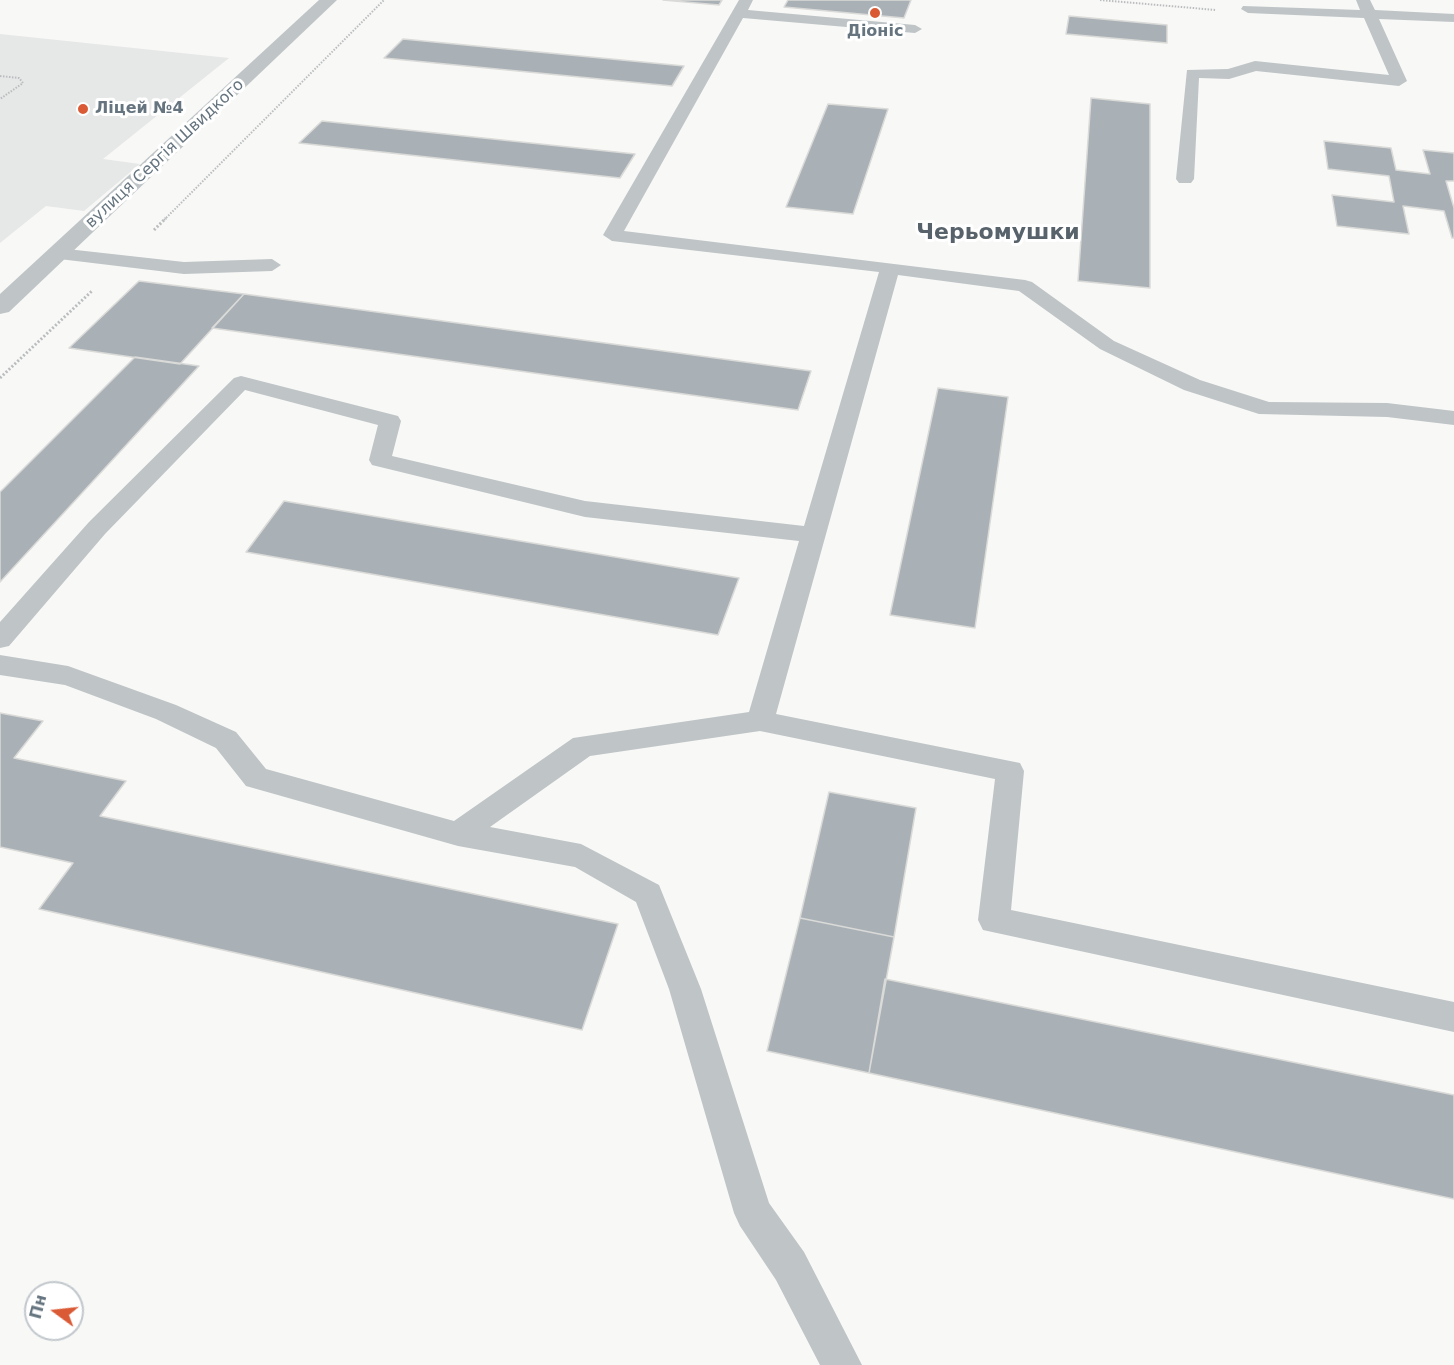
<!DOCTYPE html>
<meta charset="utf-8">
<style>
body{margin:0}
#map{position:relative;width:1454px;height:1365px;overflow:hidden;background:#f8f8f6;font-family:"DejaVu Sans",sans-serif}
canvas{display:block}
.north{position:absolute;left:24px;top:1281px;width:60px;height:60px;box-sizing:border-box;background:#fff;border:2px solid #c1c7cc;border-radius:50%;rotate:285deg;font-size:16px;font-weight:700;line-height:24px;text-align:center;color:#65747f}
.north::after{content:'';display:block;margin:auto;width:21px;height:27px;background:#da5a35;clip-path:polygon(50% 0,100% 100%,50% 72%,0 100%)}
</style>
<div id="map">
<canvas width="1454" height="1365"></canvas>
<div class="north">Пн</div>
</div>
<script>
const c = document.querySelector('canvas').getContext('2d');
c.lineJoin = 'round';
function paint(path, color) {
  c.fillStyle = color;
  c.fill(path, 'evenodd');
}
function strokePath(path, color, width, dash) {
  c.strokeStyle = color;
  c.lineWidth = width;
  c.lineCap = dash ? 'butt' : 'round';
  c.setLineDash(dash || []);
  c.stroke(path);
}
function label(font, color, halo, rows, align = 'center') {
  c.font = font + ' "DejaVu Sans",sans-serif';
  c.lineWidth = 6;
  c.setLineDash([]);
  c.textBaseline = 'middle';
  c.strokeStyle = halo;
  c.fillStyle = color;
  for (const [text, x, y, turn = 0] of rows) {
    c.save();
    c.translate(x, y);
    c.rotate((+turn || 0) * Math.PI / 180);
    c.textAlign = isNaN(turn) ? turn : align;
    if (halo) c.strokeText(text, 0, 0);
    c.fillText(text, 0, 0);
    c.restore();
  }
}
paint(new Path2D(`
 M0 34 229 58 103 159 140 164 84 211 46 206 0 243Z`), '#e6e7e7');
const building = new Path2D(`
 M663 0H722L719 5Z
 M788 0H911L904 18 784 7Z
 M1069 16 1167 25V43L1066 34Z
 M403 39 684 66 672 86 384 58Z
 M1091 98 1150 104V288L1078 281Z
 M828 104 888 109 853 214 786 207Z
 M322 121 635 154 620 178 299 143Z
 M1324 141 1391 148 1396 170 1430 174 1423 150 1454 153V181H1446L1454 208V238H1452L1444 211 1403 206 1409 234 1337 226 1332 195 1394 202 1389 176 1328 169Z
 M139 281 244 294 180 364 69 348Z
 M244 294 811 371 798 410 212 328Z
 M135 357 199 366 0 582V492Z
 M938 388 1008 397 975 628 890 615Z
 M284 501 739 578 718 635 246 552Z
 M0 713 43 721 14 758 126 781 100 816 618 924 582 1030 39 909 73 863 0 847Z
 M829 792 916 808 894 937 800 918Z
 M800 918 894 937 869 1073 767 1051Z
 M885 979 1454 1095V1199L869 1073Z`);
paint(building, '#a9b1b6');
strokePath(building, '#dadad8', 1.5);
strokePath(new Path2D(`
 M1100 0 1216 10
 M0 76 19 78 23 83 0 99
 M164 220 384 0`), '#babdbf', 2, [1.5, 1.5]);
strokePath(new Path2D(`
 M154 230 166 218
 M0 378 93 290`), '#babdbf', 3, [2, 2]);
paint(new Path2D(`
 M739 0H753L748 10 915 25 922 29 915 33 743 18 624 231 1025 280 1032 282 1114 341 1200 380 1269 402 1387 403 1454 411V425L1387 417 1259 414 1184 390 1100 349 1019 291 898 275 776 714 1020 763 1024 771 1011 910 1454 1002V1032L983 930 978 920 995 779 760 731 590 756 490 827 581 844 659 885 701 989 769 1203 804 1252 862 1365H820L776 1280 740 1226 734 1213 669 989 636 902 575 867 458 846 246 786 216 748 156 719 65 685 0 675V655L68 666 176 705 236 732 266 769 454 821 573 738 749 712 799 541 585 517 372 465 369 460 378 425 245 390 105 534 9 646 0 648V622L89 522 234 378 241 376 398 416 401 421 392 456 585 501 804 526 879 272 612 241 603 235Z
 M1356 0H1370L1375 10 1454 14V22L1379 19 1407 81 1399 86 1256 71 1229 79 1199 78 1194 179 1191 183H1179L1176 179 1187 70 1228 69 1255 61 1389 75 1364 18 1248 13 1241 9 1243 6 1360 10Z
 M58 248 184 262 272 259 281 265 272 271 184 274 51 258 49 254Z`), '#bfc4c7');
paint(new Path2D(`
 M319 0H337L9 312 0 314V294Z`), '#bfc4c7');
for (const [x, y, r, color] of [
 [875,13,6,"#da5a35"],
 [83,109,6,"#da5a35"]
]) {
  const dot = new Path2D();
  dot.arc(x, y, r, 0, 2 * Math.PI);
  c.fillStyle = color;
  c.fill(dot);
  strokePath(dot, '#fff', 2);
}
label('bold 16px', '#65747f', '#fff', [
 ["Діоніс",875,32],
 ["Ліцей №4",95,109,"left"]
]);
label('16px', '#65747f', '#fff', [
 ["вулиця Сергія Швидкого",165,154,-43]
]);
label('bold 22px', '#57626b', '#fff', [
 ["Черьомушки",998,233]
]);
</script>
